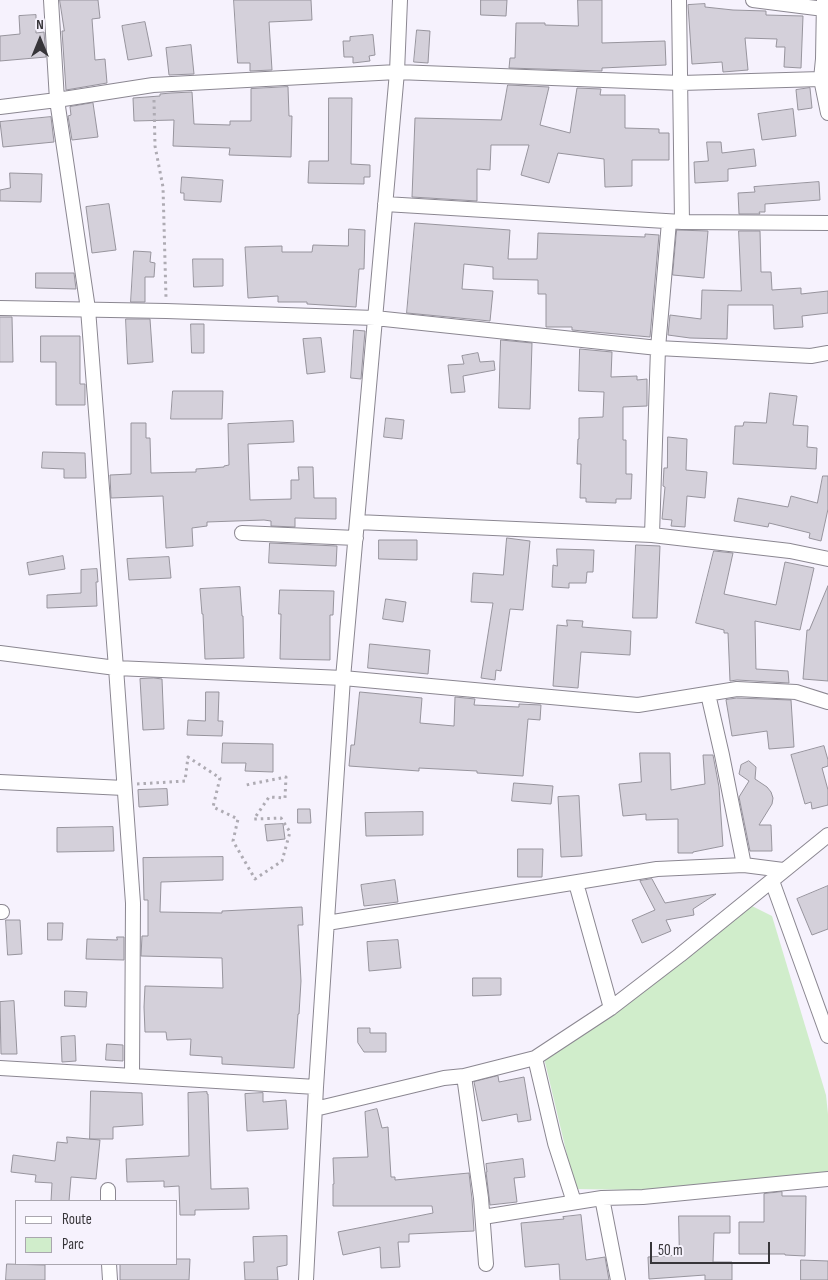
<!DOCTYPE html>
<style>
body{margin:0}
#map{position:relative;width:828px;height:1280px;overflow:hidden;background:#f6f2fd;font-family:"Sofia Sans Condensed",sans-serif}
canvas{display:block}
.legend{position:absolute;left:15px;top:1200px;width:162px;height:65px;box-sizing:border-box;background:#f6f2fd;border:1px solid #aaa6af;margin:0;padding:6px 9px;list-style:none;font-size:15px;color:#373539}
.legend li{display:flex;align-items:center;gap:10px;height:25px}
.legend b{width:25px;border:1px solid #aaa6af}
.north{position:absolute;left:15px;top:15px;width:50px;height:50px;-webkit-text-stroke:4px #f6f2fd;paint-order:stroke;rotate:0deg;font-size:14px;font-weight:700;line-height:20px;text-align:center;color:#373539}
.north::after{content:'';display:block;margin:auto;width:18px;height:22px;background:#373539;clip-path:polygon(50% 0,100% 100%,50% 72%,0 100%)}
.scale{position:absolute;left:650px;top:1242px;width:120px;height:22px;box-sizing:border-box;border:2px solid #373539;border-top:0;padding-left:6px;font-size:15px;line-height:18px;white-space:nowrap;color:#373539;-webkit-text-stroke:4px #f6f2fd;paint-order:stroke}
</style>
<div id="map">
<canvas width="828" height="1280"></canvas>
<ul class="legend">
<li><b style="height:6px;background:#fff"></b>Route</li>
<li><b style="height:14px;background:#d0edcb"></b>Parc</li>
</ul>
<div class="north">N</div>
<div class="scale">50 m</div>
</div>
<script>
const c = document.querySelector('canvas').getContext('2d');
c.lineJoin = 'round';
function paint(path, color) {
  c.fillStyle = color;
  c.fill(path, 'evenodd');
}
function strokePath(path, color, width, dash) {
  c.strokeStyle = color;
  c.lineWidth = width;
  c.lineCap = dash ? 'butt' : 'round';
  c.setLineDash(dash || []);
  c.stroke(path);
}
paint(new Path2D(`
 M750 905 772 916 826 1095 828 1114V1176L746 1185 636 1190 578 1189 573 1180 544 1058Z`), '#d0edcb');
const building = new Path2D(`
 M60 0H98L100 18 92 19 95 60 105 59 107 83 66 90 62 31H64Z
 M234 0H311L312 20 269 22 272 70 250 71V63H238Z
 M481 0H507L506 16 481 15Z
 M578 0H602V43L665 41 666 65 602 68V71L509 68 510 58H515L516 23H545V25L578 26Z
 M705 4V7L733 10 766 11V15L803 16 801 68 784 67 785 47H776L777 39 745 38 748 70 723 72 722 62 692 64 688 5Z
 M36 15V33L44 32 46 57 0 61V36L20 34 19 16Z
 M145 22 152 56 128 60 122 26Z
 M417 30 430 31 428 63 414 62Z
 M373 35 375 55 369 56 370 61 353 63V57H344L343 41H350V37Z
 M191 45 194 74 169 75 166 48Z
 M508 85 549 87 540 125 570 133 577 88 601 89 600 95H625V128L659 129V133H669V160H632V186L605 187 604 159 558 153 549 183 521 175 529 145H491L490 170 477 169V201L412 197 415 118 501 120Z
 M288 87 289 116H292L291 157 229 155 230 148 173 146 174 120 134 121 133 98 160 96V94L171 93 192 92 194 124 230 125V121H251V89Z
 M810 88 812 108 798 110 796 90Z
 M329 98H352L351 164 370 165V177H364V184L308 183 309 161H328Z
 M93 103 98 137 72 140 68 116 71 115 70 107Z
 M793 109 796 136 762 140 758 114Z
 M51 117 54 142 3 147 0 122Z
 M707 142H721L722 153 754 149 756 166 728 169V181L695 183 694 162 708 161Z
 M10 173 42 174 41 202 0 201V190L10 188Z
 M182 177 223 180 221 202 184 200V193H181Z
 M819 182 820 200 765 204V212H759L760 214H739L738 193 755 192 754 187Z
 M109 204 116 250 92 253 86 207Z
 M415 223 510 230 508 259H537L538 233 645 237V234L659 235 650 337 572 330V327H546V294H538V280L493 279V267L464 264 462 289 493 291 490 321 407 313Z
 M349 229 365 230 364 269H359L356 307 307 304V302H278V296L248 298 245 247 282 246V252H312L313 245 348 246Z
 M677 230 708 231 704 278 673 275Z
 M739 231H760L761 272H771L772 290 801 288V294L828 291V313L802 316 803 327 774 329 773 305H728L727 339 690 338 668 335 670 315 701 319 702 290 741 291Z
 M134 251 151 252 150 262 155 263 154 277H145V302H131Z
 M193 259H223V286L194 287Z
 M36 273H74L76 289 36 288Z
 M0 317H12L13 362H0Z
 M126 319H150L153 362 128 364Z
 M191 324H204V353H192Z
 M354 330 365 331 361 379 351 378Z
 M41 336H80V384H85V405H56V362H41Z
 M321 338 325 372 307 374 303 339Z
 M501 340 532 343 530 409 499 408Z
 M580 349 612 352 611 377 637 376V380L647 379V406L623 407V440H626V474H632L631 499H616V503L586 502V498H580L581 464H577L578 439H579V418L603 417 604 392 579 391Z
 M478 353 480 362 494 361 495 370 463 376 465 392 451 393 448 365 464 364 462 356Z
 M173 391H223L222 419H171Z
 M770 393 797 396 793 425 808 426 807 447 817 448 816 469 733 464 735 426H743L744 422 766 423Z
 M386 418 404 420 402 439 384 437Z
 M293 421 294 442 248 444 250 500 291 499V480H299L298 467H313L314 498H336V519L295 518V527L271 526V521L264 520 207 522V526L192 528 193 546 166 548 163 496 111 498 110 475 131 474V423H146V438H150L151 473 196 472V469L224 467V466L229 465 228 424Z
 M668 437 687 439 686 470 707 472 705 498 687 496 685 527 671 526 672 520 662 519 665 487 663 486 664 468H667Z
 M43 452 85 453 86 478H64V469L42 468Z
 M823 476H828V509L821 541 809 538 810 533 769 523 768 527 734 521 738 498 788 507 791 496 817 503Z
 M507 538 530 541 523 610 510 609 501 671 496 670 495 680 481 678 493 603 471 602 473 573 503 575Z
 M379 540H417V560L379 559Z
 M270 543 337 546 336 566 269 563Z
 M636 545 660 546 657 618H633Z
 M557 549 594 550 593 572H587L586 583H569V588L552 587 553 565 557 566Z
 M714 551 733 553 724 594 776 605 785 562 814 568 800 630 755 621 756 669 788 671 789 683 737 680 730 681 728 633H724V630L696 623Z
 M63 556 65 569 29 575 27 563Z
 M169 557 171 578 129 580 127 559Z
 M97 569 98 582H96L97 606 47 608V595L81 593V570Z
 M828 586V681L803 679 807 630H809Z
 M240 587 242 616H243L244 658 205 659 203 614H202L200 589Z
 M280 590 334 591 333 615H330V660L280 659 281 614H279Z
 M386 599 406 602 403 622 383 619Z
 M567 620 583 621 582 627 631 631 630 655 581 652 578 688 553 686 557 625 567 626Z
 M370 644 430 650 428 674 368 668Z
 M154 678 162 679 164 729 143 730 140 679Z
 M206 692H219L218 721H223L222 736 187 735 188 720 205 721Z
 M360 692 422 698 420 723 454 726 455 697 475 699 474 705 519 707V704L541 705 540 720 528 719 523 776 477 773V771L419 768V771L349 766 351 745H354Z
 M737 698 791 700 794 747 769 749 767 731 732 736 726 700Z
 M223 743 273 744V772L245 771 246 763H222Z
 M824 746 828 760V766L822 768 828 790V805L812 809 811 802 805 804 791 755Z
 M640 753H670L671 790 705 784 703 755H713L719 787 723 846 693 852V853H678V819L646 820V814L623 816 619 784 641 782Z
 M749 761 756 767 755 779 767 787 771 792 773 798 772 804 759 825H771L772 851H750L739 797 749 781 739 774 741 765Z
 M514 783 553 786 551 804 512 801Z
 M167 789 168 805 139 807 138 790Z
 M579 796 582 856 561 857 558 797Z
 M298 809H310L311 823H298Z
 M423 812V835L366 836 365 813Z
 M283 824 285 839 267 841 265 825Z
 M113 827 114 851 57 852V828Z
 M518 849H543L542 877H518Z
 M223 857V880L161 882 160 912 222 913V911L302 907 303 925H298L301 981 299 1014H298L294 1068 222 1064V1057L190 1055 191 1039 167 1040 166 1032H145L144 1007 145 986 223 988 222 958 141 956 142 936H148V900H144L143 858Z
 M652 879 665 903 716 894 693 909 694 915 666 920 671 931 642 943 632 920 655 910 640 881Z
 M395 880 398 902 364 906 361 885Z
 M828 886V929L812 935 797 899Z
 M6 920H20L22 954 8 955Z
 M48 923H63L62 940H48Z
 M117 937H124V960L86 959 87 939 117 940Z
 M398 940 401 968 369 971 367 942Z
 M473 978H501V995L473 996Z
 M65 991 87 992 86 1007 65 1006Z
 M14 1001 17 1054H1L0 1002Z
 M358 1028H370V1033H386V1052H364L358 1043Z
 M75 1036 76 1061 62 1062 61 1037Z
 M107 1044 123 1045V1061L106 1060Z
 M498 1076 499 1082 524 1077 531 1120 518 1122 517 1114 482 1121 474 1082Z
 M91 1091 142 1093 143 1125 113 1127V1139H90Z
 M207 1092V1094H208L211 1189 248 1188 249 1209 195 1210V1215H180L179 1186 164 1187V1181L127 1182 126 1159 189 1156 188 1093Z
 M263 1093V1102L286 1100 288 1129 247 1131 245 1094Z
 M377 1109 382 1128 388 1127 391 1177H395V1180L469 1173 472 1199 474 1231 409 1234V1242H398L400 1267 381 1268 380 1247 343 1255 338 1232 433 1213 432 1206H333V1184H334L333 1158 368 1157 365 1112Z
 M67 1137 100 1140 96 1179 71 1177 69 1201H51L52 1183 35 1182 36 1175 11 1172 13 1155 55 1161 57 1142 67 1143Z
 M523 1159 525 1177 514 1178 517 1202 490 1205 486 1172H487L486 1164Z
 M782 1192V1196H806L805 1256 785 1255V1254H739V1222H764V1194Z
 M581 1215 586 1260 605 1257 609 1280H560L559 1264 525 1267 521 1223 564 1219 563 1217Z
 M679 1216H730V1233H714L713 1262H732V1280H705V1275L649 1279 648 1257 679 1255Z
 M287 1236V1265L277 1267 278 1280H245L244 1262H254L253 1237Z
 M176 1259H190L189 1280H120V1264H176Z
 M801 1260 828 1261V1280H801Z
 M7 1264 45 1265V1280H6Z`);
paint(building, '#d4d0da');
strokePath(building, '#97949d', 1);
const minor = new Path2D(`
 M51 0 57 100 88 309 116 668 133 903 132 1076
 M679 0 682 222
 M753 0 824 9
 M824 0 823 59 821 79 828 113
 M0 107 57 100 153 85 397 72 681 83 821 79
 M385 204 682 222 828 223
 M0 308 166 311 375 318 658 348 811 356 828 353
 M357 522 652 535 790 551 828 559
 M242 533 356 538
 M652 535 658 348 669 222
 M0 653 116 668 343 678 638 705 737 689 796 692 828 702
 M708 694 722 755 744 865
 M0 782 124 788
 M772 881 828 1036
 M576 883 611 1008
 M0 912H2
 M327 923 657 869 744 865 783 870
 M535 1058 555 1143 574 1202
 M0 1068 316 1087
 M464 1076 481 1198 486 1264
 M315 1109 444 1078 464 1076 535 1058 611 1008 680 955 828 835
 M108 1190V1201
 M602 1198 618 1280
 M483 1217 602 1198 643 1197 828 1179
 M109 1264 110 1280
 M306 1280 316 1087 343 678 397 72 400 0`);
strokePath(minor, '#8b8791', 16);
strokePath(new Path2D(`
 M154 100 155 146 163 187 166 298
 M137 784 185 781 188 757 220 778 213 807 238 819 233 841 255 879 282 861 290 832 281 818 254 819 269 797 285 798 286 777 246 785`), '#aeabb3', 3, [2.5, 4]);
strokePath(minor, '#fff', 14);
</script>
